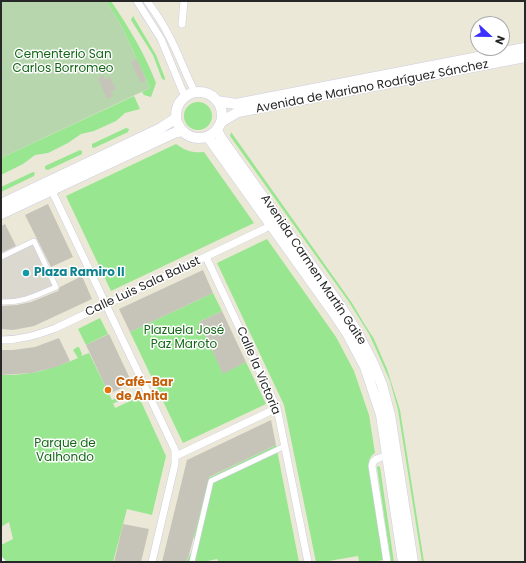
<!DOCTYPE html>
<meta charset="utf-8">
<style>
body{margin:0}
#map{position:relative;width:526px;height:563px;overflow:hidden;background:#ebe8d8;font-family:Poppins,sans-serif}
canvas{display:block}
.frame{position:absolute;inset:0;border:2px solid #272727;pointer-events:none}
.north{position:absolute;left:470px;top:16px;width:40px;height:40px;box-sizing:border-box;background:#fff;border:1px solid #a9a9a9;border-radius:50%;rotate:112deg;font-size:11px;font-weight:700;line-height:16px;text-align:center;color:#272727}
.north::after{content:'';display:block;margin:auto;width:14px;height:18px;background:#3d31ff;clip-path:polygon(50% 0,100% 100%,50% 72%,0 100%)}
</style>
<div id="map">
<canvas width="526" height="563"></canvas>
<div class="frame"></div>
<div class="north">N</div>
</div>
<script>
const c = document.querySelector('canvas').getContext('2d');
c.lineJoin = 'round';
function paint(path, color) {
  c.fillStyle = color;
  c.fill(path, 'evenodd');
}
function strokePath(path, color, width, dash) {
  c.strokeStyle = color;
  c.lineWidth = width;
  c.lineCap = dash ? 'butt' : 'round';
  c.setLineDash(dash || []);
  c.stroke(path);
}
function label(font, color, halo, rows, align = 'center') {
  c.font = font + ' Poppins,sans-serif';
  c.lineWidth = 3;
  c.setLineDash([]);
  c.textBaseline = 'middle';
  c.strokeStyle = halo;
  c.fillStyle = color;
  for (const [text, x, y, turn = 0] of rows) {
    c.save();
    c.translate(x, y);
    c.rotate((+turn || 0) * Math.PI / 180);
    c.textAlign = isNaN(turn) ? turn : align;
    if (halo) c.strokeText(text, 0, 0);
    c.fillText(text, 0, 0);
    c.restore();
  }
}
paint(new Path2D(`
 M106 1H111C129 28 144 52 156 83L151 97 144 95 142 92 150 88 122 27Z
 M133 16 156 55 165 78V80L162 79 153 55 131 20Z
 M134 96 140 109 125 113 116 121 94 131 81 134 68 143 48 153 35 155 23 164 1 175V158Z
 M184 116a14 14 0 1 1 28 0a14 14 0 1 1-28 0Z
 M126 128 129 129 128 132 94 148 92 147V144Z
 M231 132 352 303 365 325 374 339 387 369 400 410 424 562H422L398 410 390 381 375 347 369 334 349 302 230 136Z
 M176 144C186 151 192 153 204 152L254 223 111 291 66 196Z
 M80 150 82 151V154L48 170 45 169V166Z
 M33 172 35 173 34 176 1 192V187Z
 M267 239 336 337 354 371 369 415 375 453 372 455 369 460 383 560 371 562H359L358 556 323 562H316L284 405 217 263Z
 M213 293 222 311 199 322 223 373 246 362 266 404 183 443 130 332Z
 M100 318 108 334 86 345 78 329Z
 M77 347H79L82 354 81 356 89 353 112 400 121 396 122 400 114 403H113L115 408 139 397 166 456 152 515 127 509 113 562H5L1 555V545L13 539 9 522 1 527V375C29 376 52 369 78 358L73 350Z
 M276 445 299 562H219L217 559 203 562H186L194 547V535L208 478Z
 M378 466 380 467 394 562H391L377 467Z`), '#98e690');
paint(new Path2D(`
 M1 1H106L122 27 150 88 1 158Z`), '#b7d6ae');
paint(new Path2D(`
 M35 238 58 288 1 304V254Z`), '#dbd9cf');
paint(new Path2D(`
 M137 59 146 80 141 83 131 62Z
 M103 75 105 79 110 77 116 89 111 92 113 96 107 99 98 78Z
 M48 204 73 257 51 267 25 215Z
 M5 224 16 246 1 253V226Z
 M203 270 213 293 130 332 119 309Z
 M82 276 92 299 34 326 13 330 1 329V306L17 305 31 302 58 291 60 287Z
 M222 311 246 362 223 374 199 322Z
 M109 334 132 383 109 394 86 345Z
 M59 338 70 361 56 367 32 373 1 375V350H13L35 347Z
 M271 420 276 445 209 477 189 555 186 562H162L187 460Z
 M123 524 149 529 141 562H114Z`), '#c6c4b8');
const pedestrian = new Path2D(`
 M1 257 34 241 56 287C37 295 23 303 1 302
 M192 562 211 481 285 446`);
const minor = new Path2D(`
 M137 1 161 39 185 97
 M147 1C155 12 163 23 169 36 179 54 185 74 195 92
 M182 24 184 1
 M50 187 175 450V464L152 562
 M206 257 277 408 308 562
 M1 340C21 340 37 335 56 328L264 229 271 225 274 222
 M176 456 277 408
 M1 561 2 562
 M387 562 372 466C373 456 384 459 390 453`);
const secondary = new Path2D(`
 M176 115a23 23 0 1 1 46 0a23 23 0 1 1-46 0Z
 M217 101 236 104 525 48
 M221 122 238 112 525 57
 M217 130 221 138 341 307 356 330 374 365 382 385 390 415 413 562
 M208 137 333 312 347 333 365 367 381 415 403 562
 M1 204 161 128 176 118
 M1 214 174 133 182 131`);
strokePath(pedestrian, '#cecde2', 6);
strokePath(minor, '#cecde2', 8);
strokePath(secondary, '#cecde2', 11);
strokePath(pedestrian, '#fff', 5);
strokePath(minor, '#fff', 7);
strokePath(secondary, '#fff', 10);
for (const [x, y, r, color] of [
 [26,273,4,"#0f9aa8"],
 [108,390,4,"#e8710a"]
]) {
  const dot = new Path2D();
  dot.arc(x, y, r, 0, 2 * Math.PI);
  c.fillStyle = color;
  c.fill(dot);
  strokePath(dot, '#fff', 1.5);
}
label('12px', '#156718', '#fff', [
 ["Cementerio San",63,55],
 ["Carlos Borromeo",63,69],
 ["Plazuela José",184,331],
 ["Paz Maroto",184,345],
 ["Parque de",65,444],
 ["Valhondo",65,458]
]);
label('12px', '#272727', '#fff', [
 ["Avenida de Mariano Rodríguez Sánchez",372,87,-11],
 ["Avenida Carmen Martín Gaite",313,270,56],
 ["Calle Luis Sala Balust",143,287,-25],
 ["Calle la Victoria",258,371,67]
]);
label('bold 12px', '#0d838f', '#fff', [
 ["Plaza Ramiro II",34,273]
], 'left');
label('bold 12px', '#c56008', '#fff', [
 ["Café-Bar",116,383],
 ["de Anita",116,397]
], 'left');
</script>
